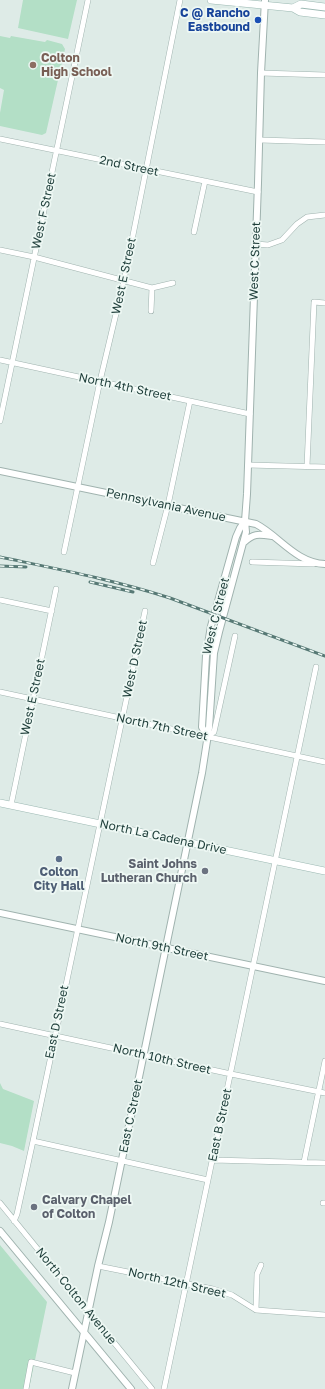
<!DOCTYPE html>
<style>
body{margin:0}
canvas{display:block;background:#deebe7}
</style>
<canvas width="325" height="1389"></canvas>
<script>
const c = document.querySelector('canvas').getContext('2d');
c.lineJoin = 'round';
function paint(path, color) {
  c.fillStyle = color;
  c.fill(path, 'evenodd');
}
function strokePath(path, color, width, dash) {
  c.strokeStyle = color;
  c.lineWidth = width;
  c.lineCap = dash ? 'butt' : 'round';
  c.setLineDash(dash || []);
  c.stroke(path);
}
function label(font, color, halo, rows, align = 'center') {
  c.font = font + ' "Golos Text",sans-serif';
  c.lineWidth = 3.5;
  c.setLineDash([]);
  c.textBaseline = 'middle';
  c.strokeStyle = halo;
  c.fillStyle = color;
  for (const [text, x, y, turn = 0] of rows) {
    c.save();
    c.translate(x, y);
    c.rotate((+turn || 0) * Math.PI / 180);
    c.textAlign = isNaN(turn) ? turn : align;
    if (halo) c.strokeText(text, 0, 0);
    c.fillText(text, 0, 0);
    c.restore();
  }
}
paint(new Path2D(`
 M23 0H77L68 39 18 28Z
 M0 36 10 38 11 36 45 42 47 40 62 44 65 49 46 133 42 135 0 126V113L4 90 0 88Z
 M0 1083 3 1089 34 1101 24 1151 12 1146 0 1143Z
 M0 1245 47 1302 29 1389H0Z`), '#b3dfc6');
const minor = new Path2D(`
 M261 73 325 75
 M0 139 258 192
 M260 140 325 142
 M194 232 205 181
 M256 244 268 245 282 240 297 224 307 217 325 215
 M0 250 34 257 152 288 173 283
 M151 311 152 288
 M0 360 250 414
 M0 421 88 0
 M248 465 325 467
 M307 466 314 302 325 303
 M64 552 100 381 124 280 180 0
 M252 562 314 564
 M153 563 168 505 190 401
 M0 600 52 611
 M0 692 325 762
 M207 736 214 732 235 636
 M11 805 56 589
 M0 1024 231 1074 325 1093
 M33 1141 208 1180
 M213 1160 325 1163
 M304 1162 325 1061
 M0 1203 152 1389
 M323 1203H325
 M14 1221 17 1214 33 1141 145 611
 M98 1266 213 1289 232 1295 256 1310 325 1315
 M256 1310 257 1274 261 1265
 M26 1389 31 1362 75 1373
 M164 1389 316 667`);
const tertiary = new Path2D(`
 M0 471 256 524C279 536 296 563 325 564
 M243 543C254 533 258 534 272 536
 M207 736 202 727 206 656 211 626 236 537 240 528 245 521
 M0 913 325 981
 M0 1231 131 1389
 M72 1389 98 1266 109 1222 202 773 209 728 214 653 219 632 246 532 245 521 247 494 258 183 261 73 265 0`);
const secondary = new Path2D(`
 M211 0 293 8 300 12 325 15
 M293 8 301 4 325 7
 M0 803 325 871`);
strokePath(minor, '#a0b3af', 6);
strokePath(tertiary, '#a0b3af', 8);
strokePath(secondary, '#9bb8b2', 8);
strokePath(minor, '#fff', 5);
strokePath(tertiary, '#fff', 6);
strokePath(secondary, '#fff', 7);
const rail = new Path2D(`
 M0 557C57 569 115 580 170 598L325 656
 M0 566 26 567
 M90 582 133 592`);
strokePath(rail, '#577975', 3);
strokePath(rail, '#eef8f4', 1.5, [4.5]);
for (const [x, y, r, color] of [
 [258,20,4,"#1a4fb4"],
 [33,65,4,"#8d6e63"],
 [59,859,4,"#5c6f8a"],
 [205,871,4,"#6b7280"],
 [34,1207,4,"#6b7280"]
]) {
  const dot = new Path2D();
  dot.arc(x, y, r, 0, 2 * Math.PI);
  c.fillStyle = color;
  c.fill(dot);
  strokePath(dot, '#eef8f4', 1.5);
}
label('bold 12px', '#164399', '#eef8f4', [
 ["C @ Rancho",250,13],
 ["Eastbound",250,27]
], 'right');
label('bold 12px', '#785e54', '#eef8f4', [
 ["Colton",41,58],
 ["High School",41,72]
], 'left');
label('12px', '#1d3d39', '#eef8f4', [
 ["2nd Street",129,166,12],
 ["West F Street",44,211,-78],
 ["West C Street",255,261,-88],
 ["West E Street",124,276,-78],
 ["North 4th Street",125,387,12],
 ["Pennsylvania Avenue",166,505,12],
 ["West C Street",216,616,-76],
 ["West D Street",135,659,-78],
 ["West E Street",33,697,-78],
 ["North 7th Street",162,727,12],
 ["North La Cadena Drive",163,837,12],
 ["North 9th Street",162,947,12],
 ["East D Street",57,1022,-78],
 ["North 10th Street",162,1059,13],
 ["East C Street",131,1116,-78],
 ["East B Street",220,1125,-78],
 ["North 12th Street",177,1283,13],
 ["North Colton Avenue",76,1296,51]
]);
label('bold 12px', '#5b616d', '#eef8f4', [
 ["Saint Johns",197,864],
 ["Lutheran Church",197,878],
 ["Calvary Chapel",42,1200,"left"],
 ["of Colton",42,1214,"left"]
], 'right');
label('bold 12px', '#4e5e75', '#eef8f4', [
 ["Colton",59,872],
 ["City Hall",59,886]
]);
</script>
